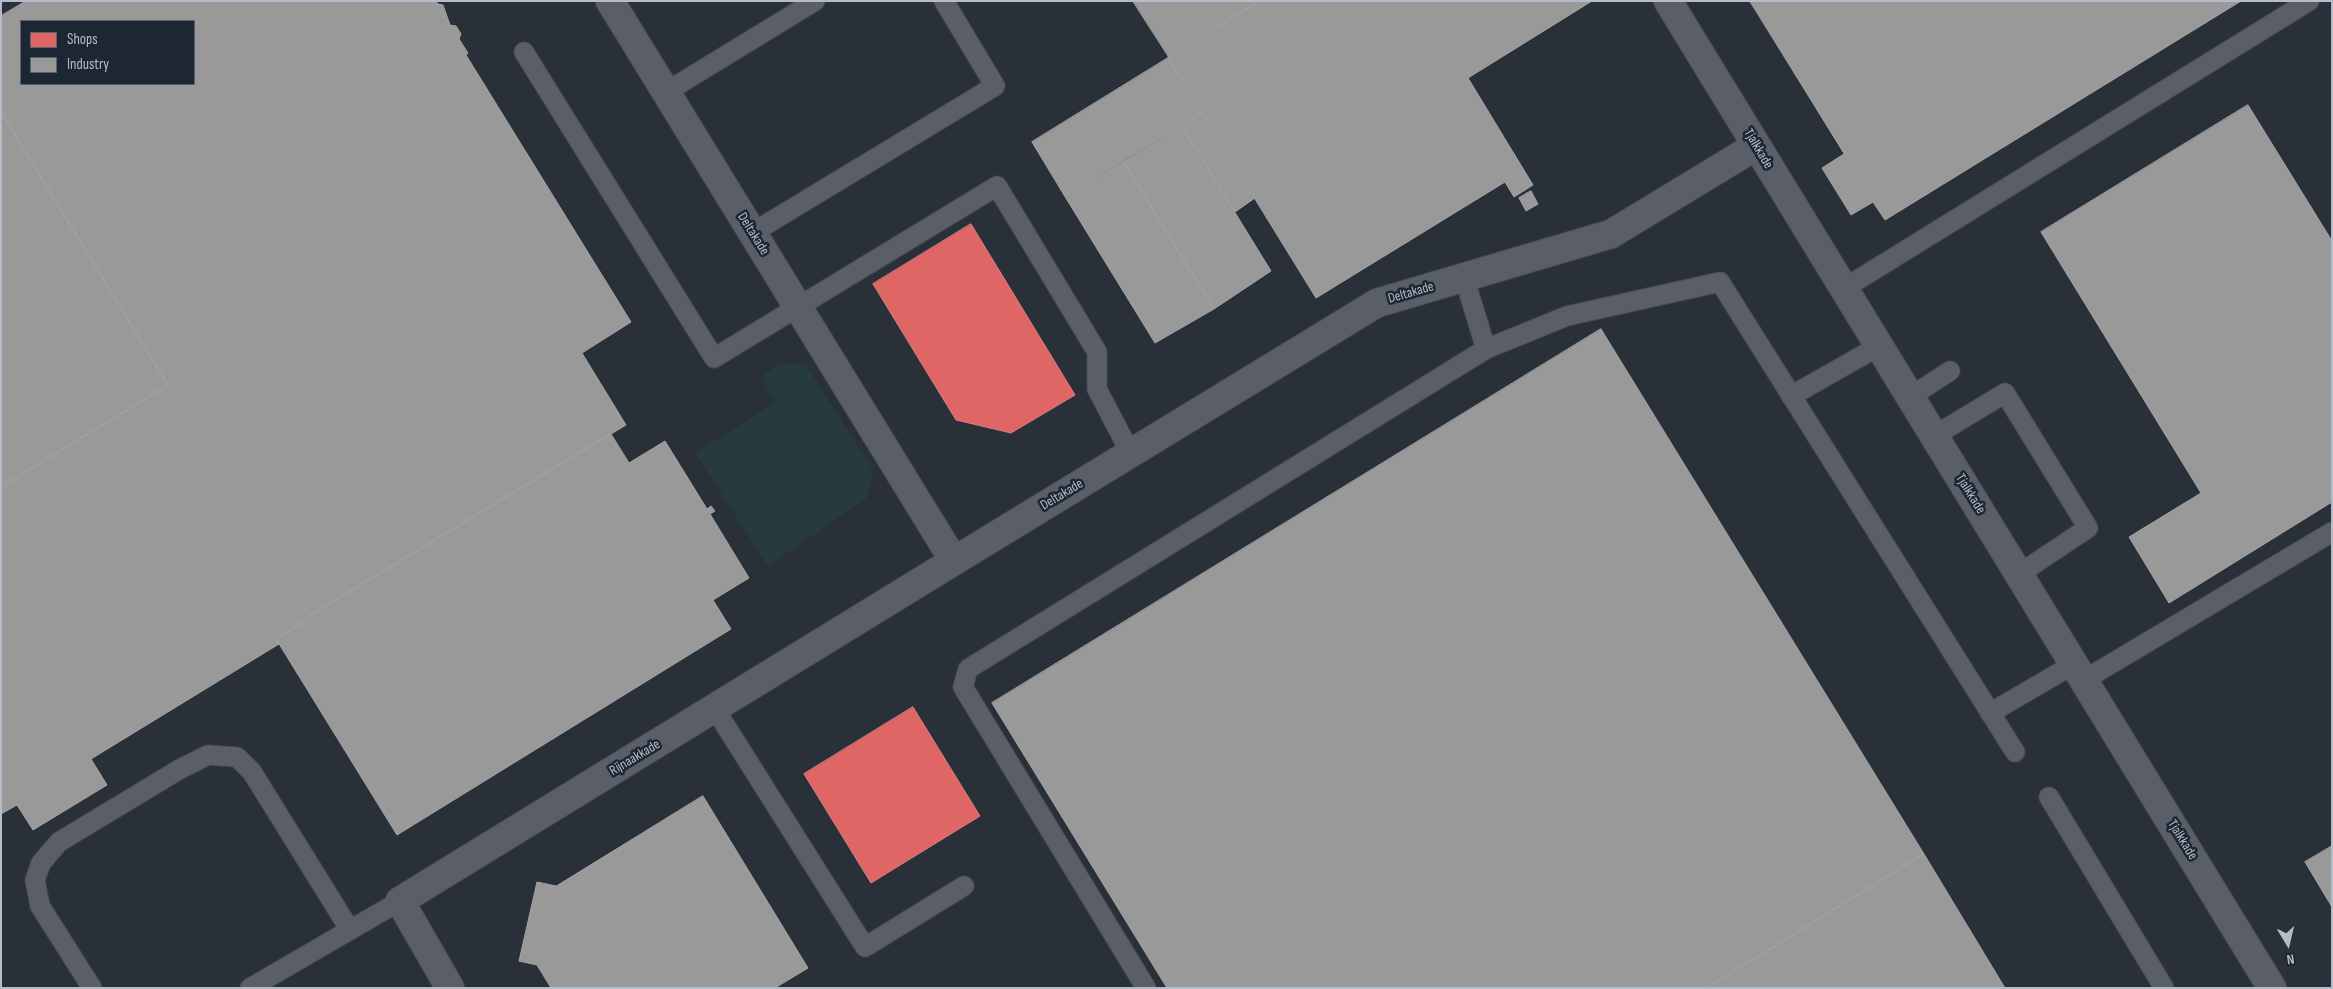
<!DOCTYPE html>
<style>
body{margin:0}
#map{position:relative;width:2333px;height:989px;overflow:hidden;background:#2a3038;font-family:"Sofia Sans Condensed",sans-serif}
canvas{display:block}
.frame{position:absolute;inset:0;border:2px solid #b4bcc9;pointer-events:none}
.legend{position:absolute;left:20px;top:20px;width:175px;height:65px;box-sizing:border-box;background:#1d2633;border:1px solid #59626f;margin:0;padding:6px 9px;list-style:none;font-size:15px;color:#b4bcc9}
.legend li{display:flex;align-items:center;gap:10px;height:25px}
.legend b{width:25px;border:1px solid #59626f}
.north{position:absolute;left:2263px;top:919px;width:50px;height:50px;-webkit-text-stroke:4px #1d2633;paint-order:stroke;rotate:171deg;font-size:14px;font-weight:700;line-height:20px;text-align:center;color:#b4bcc9}
.north::after{content:'';display:block;margin:auto;width:18px;height:22px;background:#b4bcc9;clip-path:polygon(50% 0,100% 100%,50% 72%,0 100%)}
</style>
<div id="map">
<canvas width="2333" height="989"></canvas>
<div class="frame"></div>
<ul class="legend">
<li><b style="height:14px;background:#e06666"></b>Shops</li>
<li><b style="height:14px;background:#999"></b>Industry</li>
</ul>
<div class="north">N</div>
</div>
<script>
const c = document.querySelector('canvas').getContext('2d');
c.lineJoin = 'round';
function paint(path, color) {
  c.fillStyle = color;
  c.fill(path, 'evenodd');
}
function strokePath(path, color, width, dash) {
  c.strokeStyle = color;
  c.lineWidth = width;
  c.lineCap = dash ? 'butt' : 'round';
  c.setLineDash(dash || []);
  c.stroke(path);
}
function label(font, color, halo, rows, align = 'center') {
  c.font = font + ' "Sofia Sans Condensed",sans-serif';
  c.lineWidth = 5;
  c.setLineDash([]);
  c.textBaseline = 'middle';
  c.strokeStyle = halo;
  c.fillStyle = color;
  for (const [text, x, y, turn = 0] of rows) {
    c.save();
    c.translate(x, y);
    c.rotate((+turn || 0) * Math.PI / 180);
    c.textAlign = isNaN(turn) ? turn : align;
    if (halo) c.strokeText(text, 0, 0);
    c.fillText(text, 0, 0);
    c.restore();
  }
}
paint(new Path2D(`
 M779 363 806 365 873 470 866 499 768 566 695 453 775 403 761 377Z`), '#273a3e');
const shops = new Path2D(`
 M971 224 1075 395 1011 433 956 420 873 284Z
 M913 707 980 816 871 883 804 774Z`);
paint(shops, '#e06666');
strokePath(shops, '#d38084', 1);
const industry = new Path2D(`
 M26 1H436L438 4 443 5 450 25 456 26 461 34 459 39 468 53 466 55 631 322 582 353 626 425 309 616 310 618 276 639 279 644 91 759 107 785 33 830 17 805 1 814V487L168 385 1 112V16ZM21 21H194V84H21Z
 M1133 1H1260L1169 57Z
 M1260 1H1592L1468 78 1533 185 1514 197 1505 182 1316 298 1168 58Z
 M1750 1H2241L1885 220 1873 202 1851 215 1822 168 1844 154Z
 M1168 58 1202 112 1064 195 1032 142Z
 M2248 105 2332 241V502L2169 603 2129 537 2201 493 2041 232Z
 M1 112 168 385 1 487Z
 M1202 112 1255 198 1235 212 1181 125Z
 M1181 125 1271 271 1214 309 1123 161Z
 M1123 161 1214 309 1155 343 1064 195Z
 M1531 191 1538 204 1526 211 1519 198Z
 M1601 329 1924 854 1707 988H1167L992 703Z
 M611 434 629 463 665 441 707 509 711 506 715 511 710 514 749 578 713 600 731 629 397 835 276 639 310 618 309 616Z
 M703 796 808 968 775 988H551L537 965 519 961 537 882 556 886Z
 M2332 846V907L2305 862Z
 M1924 854 2005 988H1707Z`);
paint(industry, '#999');
strokePath(industry, '#a1a4a7', 1);
const lane = new Path2D(`
 M524 52 714 358 997 186 1097 352V389L1131 454
 M666 92 815 1
 M752 233 995 86 944 1
 M1843 289 2309 1
 M1486 349 1567 316 1720 282 2015 752
 M1791 396 1879 346
 M1910 397 1950 371
 M1934 436 2005 393 2088 528 2019 574
 M2084 680 2332 532
 M715 709 865 947 964 886
 M1990 713 2074 664
 M2049 797 2164 988
 M92 988 40 906 35 880 41 863 59 842 180 769 208 755 237 757 252 772 350 930
 M250 988 400 901
 M1146 988 963 687 968 669 1486 349 1464 277`);
const street = new Path2D(`
 M610 1 954 561 1377 303 1611 234 1756 146
 M1668 1 2272 988
 M450 988 400 901 954 561`);
strokePath(lane, '#484c53', 21);
strokePath(street, '#484c53', 30);
strokePath(lane, '#5a5e66', 19);
strokePath(street, '#5a5e66', 28);
label('14px', '#b4bcc9', '#1d2633', [
 ["Tjalkkade",1758,149,59],
 ["Deltakade",753,234,58],
 ["Deltakade",1411,293,-16],
 ["Tjalkkade",1970,494,58],
 ["Deltakade",1062,495,-31],
 ["Rijnaakkade",635,758,-31],
 ["Tjalkkade",2182,840,58]
]);
</script>
